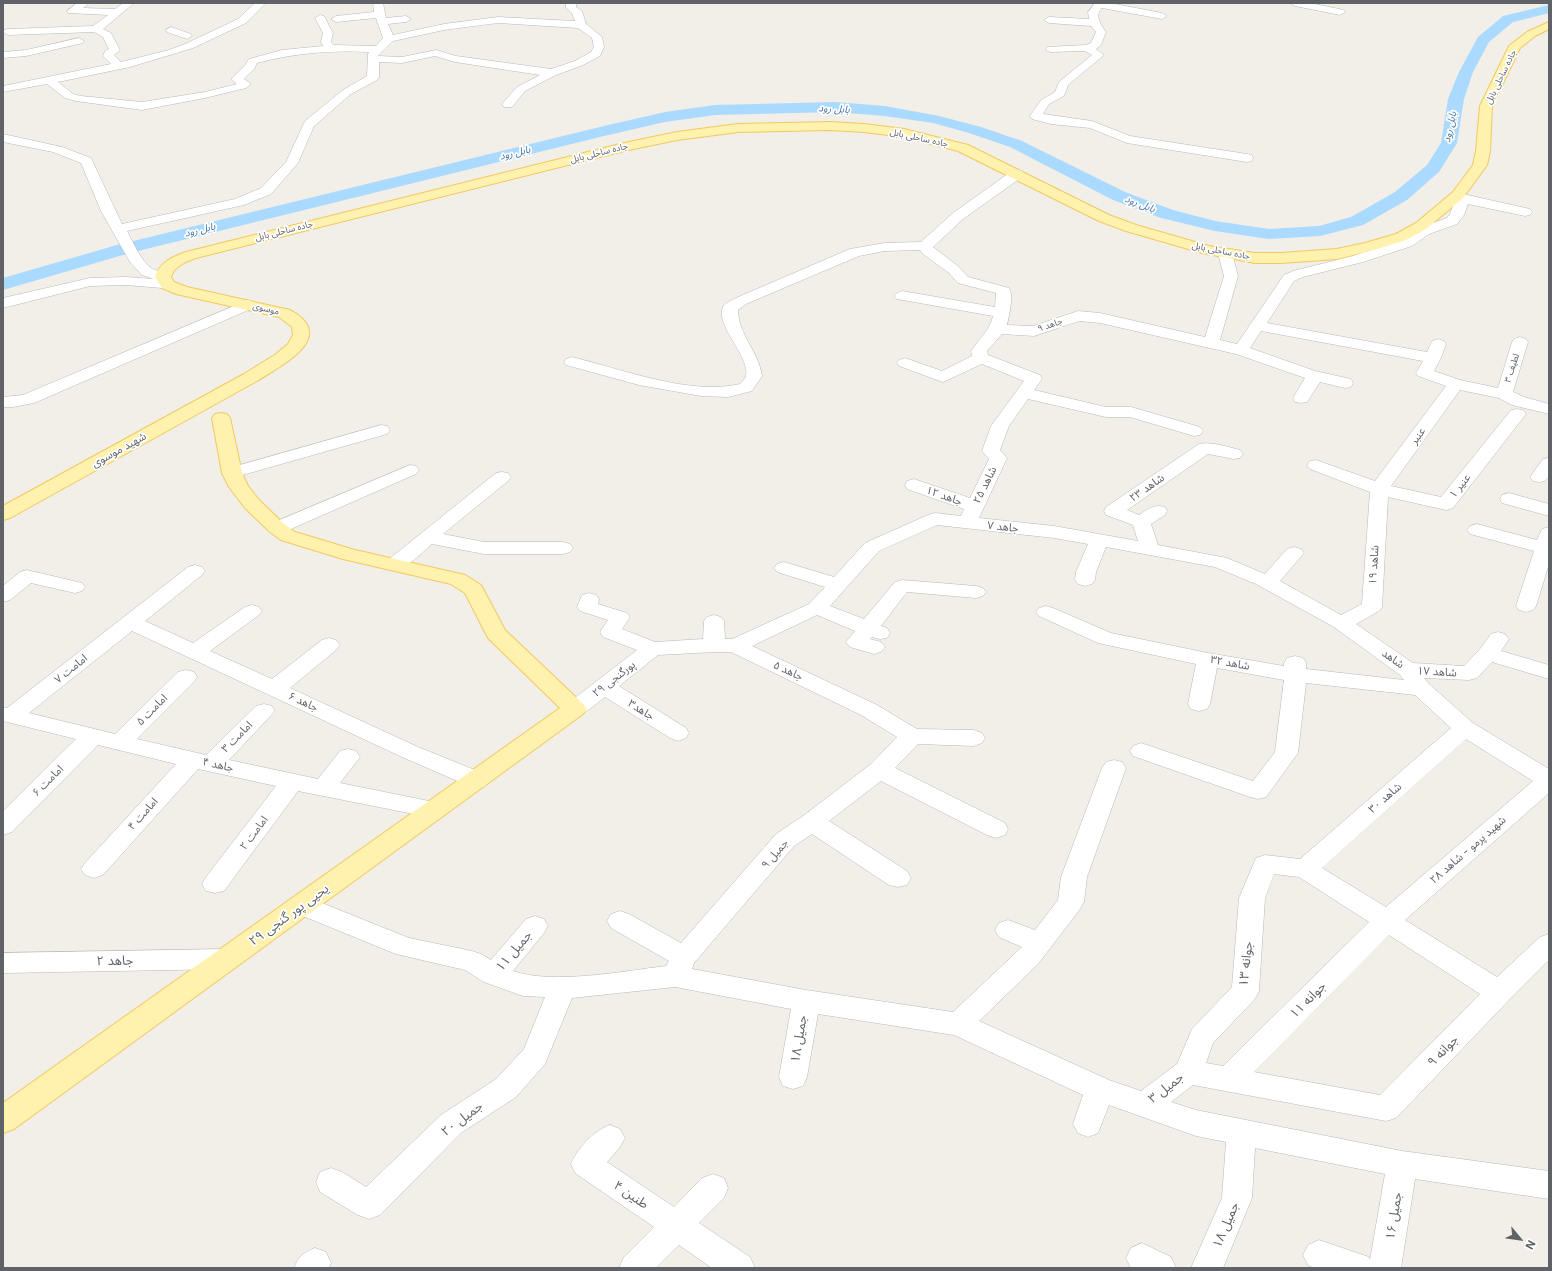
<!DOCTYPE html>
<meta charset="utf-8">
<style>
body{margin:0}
#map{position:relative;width:1552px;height:1271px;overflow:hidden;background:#f1efe8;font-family:Inter,sans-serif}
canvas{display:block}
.frame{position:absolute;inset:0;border:4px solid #5f6368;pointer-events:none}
.north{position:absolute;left:1500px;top:1219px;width:40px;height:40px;-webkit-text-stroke:3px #fff;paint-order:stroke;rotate:119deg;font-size:11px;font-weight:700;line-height:16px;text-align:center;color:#5f6368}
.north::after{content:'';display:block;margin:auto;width:14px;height:18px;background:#5f6368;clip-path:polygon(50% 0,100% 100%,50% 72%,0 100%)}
</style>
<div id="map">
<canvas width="1552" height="1271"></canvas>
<div class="frame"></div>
<div class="north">N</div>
</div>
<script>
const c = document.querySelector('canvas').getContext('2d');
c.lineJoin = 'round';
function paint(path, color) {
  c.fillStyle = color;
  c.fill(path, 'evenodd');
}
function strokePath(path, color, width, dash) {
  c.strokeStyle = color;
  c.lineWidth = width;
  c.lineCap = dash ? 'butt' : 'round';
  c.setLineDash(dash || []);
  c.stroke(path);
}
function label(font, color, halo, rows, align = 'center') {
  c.font = font + ' Inter,"Noto Sans Arabic",sans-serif';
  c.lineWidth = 3.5;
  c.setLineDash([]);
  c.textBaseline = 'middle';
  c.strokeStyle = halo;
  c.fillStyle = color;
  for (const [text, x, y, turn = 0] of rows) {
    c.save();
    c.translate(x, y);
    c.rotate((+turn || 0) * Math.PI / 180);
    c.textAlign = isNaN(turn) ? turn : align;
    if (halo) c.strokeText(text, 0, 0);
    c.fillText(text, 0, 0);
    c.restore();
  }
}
paint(new Path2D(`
 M1549 5V13L1513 22 1489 42 1473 72 1464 99 1457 143 1439 172 1407 200 1363 225 1320 236 1269 239 1215 231 1161 218 1113 200 1010 147 969 133 933 123 885 116 835 112 715 115 665 122 604 136 130 253 3 290V278L117 245 604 126 665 112 715 105 835 102 885 106 939 116 981 127 1022 141 1125 192 1173 210 1215 221 1269 229 1319 226 1351 217 1395 192 1427 165 1441 143 1448 99 1459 72 1478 37 1503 16Z`), '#aadaff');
const minor = new Path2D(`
 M77 3H89L83 8 115 9 123 3H134L103 29 111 33 120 50 114 55 121 62 169 50 185 44 238 19 255 3H266L246 23 193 48 130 67 58 82 73 94 81 96 142 102 205 92 237 84 231 79 245 65 249 59 282 50 323 46 321 42 323 33 315 18 320 15 324 16 333 33 331 42 334 45 376 46 383 38 376 18 336 22 331 19 336 16 374 12 373 3H383L386 18 406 16 411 19 406 22 388 24 393 35 444 24 498 17 575 21 572 13 566 8V3H576V7L582 11 586 24 602 37 604 47 600 56 583 65 556 75 525 91 512 107H504L502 104 517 87 540 75 455 62 435 56 402 63 379 62V78L377 80 351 94 314 126 298 163 271 194 244 205 127 231C134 244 140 259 151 268 157 272 166 271 170 277L166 281 169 284 167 287 162 288 126 285 90 286 3 308V298L90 278 126 277 154 279 142 275 130 262 101 211 81 163 53 152 3 142V134L62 147 91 158 122 224 235 199 261 188 286 162 305 121 343 90 367 76 368 54 369 52C332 50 294 53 257 63L254 69 244 79 251 84 246 88 205 98 142 110 76 101 65 98 47 84 3 92V86L111 64 103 56 105 51 109 49 103 37 94 32 8 35 3 32 4 30 8 29 93 26 108 15 68 13 67 11ZM498 23 578 28 592 38 594 47 591 52 575 61 551 69 456 56 436 50 402 57 378 56 393 41 444 30Z
 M1095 3H1110L1162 13 1167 16 1162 19 1102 8C1094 15 1101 25 1106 32L1101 45 1096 49 1104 55 1068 85 1064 96 1049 104 1043 114 1092 121 1130 136 1247 154 1252 155 1253 158 1252 161 1247 162 1127 143 1090 128 1051 124 1032 119 1030 116 1041 100 1055 92 1059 82 1092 55 1085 51 1051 52 1047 51 1046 49 1047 47 1086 45 1091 43 1096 32 1091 26 1049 23 1044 20 1049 17 1089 19 1088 12Z
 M1290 3H1310L1344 10 1345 12 1340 15 1295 6Z
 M171 27 191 34 192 36 187 39 167 32 166 30Z
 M79 38 84 41 83 43 26 56 3 58V52L26 50Z
 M1017 170 1022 171 1024 174 1022 177 963 219 933 247 959 267 968 277 1009 288C1014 295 1009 316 1007 325L1033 326 1078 311 1100 313 1205 337 1224 276 1218 253 1220 250 1225 249 1230 250 1232 253 1238 276 1220 340 1237 344 1284 275 1293 271 1353 256 1402 240 1419 228 1447 218 1450 214 1455 201 1451 200 1449 197 1451 194H1463L1530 209 1532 212 1530 215 1525 216 1468 204 1464 215 1457 224 1429 234 1412 246 1363 262 1303 277 1294 281 1267 323 1427 352 1432 341 1438 339 1444 341 1446 344 1441 358 1434 371 1460 380 1498 388 1512 342 1514 339 1520 337 1526 339 1528 342 1513 392 1524 397 1549 404V414L1512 405 1499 398 1460 390 1391 486 1441 497 1511 410 1517 409 1523 410 1526 414 1453 508 1446 510 1388 497 1382 607 1379 611 1356 624 1413 663 1464 666 1480 649 1491 634 1498 632 1505 634 1509 639 1501 651 1549 665V679L1492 662 1477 678 1469 680 1424 678 1429 684 1473 723 1549 769V793L1405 920 1497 977 1540 937 1549 934V960L1509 1000 1396 1118 1386 1121 1193 1085 1171 1102 1196 1110 1402 1151 1549 1171V1199L1415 1179 1401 1268H1314L1308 1265 1303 1255 1308 1245 1319 1240 1369 1257 1370 1260 1385 1174 1255 1148 1252 1198 1223 1268H1191L1222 1198 1226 1142 1196 1136 1109 1105 1098 1133 1088 1137 1078 1133 1073 1124 1083 1095 954 1035 818 1014 807 1077 803 1086 793 1089 783 1086 779 1077 791 1009 675 987 572 998 545 1064 516 1097 461 1133 380 1215 369 1219 358 1215 320 1192 316 1182 320 1172 331 1168 342 1172 366 1187 441 1115 496 1079 524 1049 545 997 523 996 484 982 465 970 396 954 293 912 289 905 293 898 302 895 409 938 472 951 481 954 491 960 526 919 535 916 544 919 548 926 544 933 513 971C554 985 623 971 666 966L669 961 611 928 607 921 611 914 620 911 629 914 681 943 776 834 803 816 871 764 897 737 861 715 731 652H714L658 655 619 686 686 728 689 733 686 738 678 741 670 738 605 697C593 706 583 718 567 714L564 709 567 704 637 650 603 637 600 632 608 620 580 611 577 607 582 595 589 593 596 595 599 599 598 604 627 613 630 617 622 629 655 642 703 639 704 621 707 617 714 615 721 617 724 621 725 639H732L809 604 825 587 777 572 774 568 777 564 784 562 834 577 865 543 928 515 935 513 961 516 964 509 907 489 905 485 907 481 914 479 970 498 989 459 982 451 991 426 1024 381 982 364 943 382 899 366 897 363 899 360 905 358 942 371 972 356 971 351C979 339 990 330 993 316L897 299 894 296 897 293 902 291 995 307 996 293 958 283 949 273 923 254 920 250 885 251 859 256 746 304 738 310C738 334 759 352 762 376L752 391 728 397 701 396 639 385 566 365 564 362 566 359 572 357C621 369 691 396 740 384 742 382 745 379 746 376 751 358 714 324 723 307 725 303 732 300 736 298L850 249 885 243 921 242 953 213 1012 171ZM1079 321 1100 323 1236 354 1305 378 1293 398 1295 402 1301 403 1307 402 1320 382 1345 388 1351 387 1353 383 1351 379 1315 371 1250 348 1261 331 1423 361 1416 373 1418 376 1446 386 1375 481 1316 460 1310 461 1307 465 1310 469 1370 492 1362 604 1341 615 1280 581 1304 553 1301 549 1294 547 1287 549 1265 574 1227 558 1158 545 1151 524 1165 515 1167 511 1165 507C1154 504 1148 509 1139 515L1127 510 1208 454 1234 459 1240 458 1243 454 1240 450C1228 447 1211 441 1199 444L1106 507 1104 511 1106 515 1133 525 1138 541 1054 526 979 518 1007 458 1000 450 1009 426 1028 399 1106 417H1130L1194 436 1200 435 1203 431 1200 427 1131 407H1106L1034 390 1042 379 1040 375 988 355 987 351 1002 334 1034 336ZM937 525 1054 538 1088 544 1076 572 1075 580 1078 584 1085 586 1092 584 1095 580 1096 572 1106 547 1215 567 1256 584 1334 627 1400 675 1404 680 1306 669V663L1303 658 1295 656 1287 658 1284 663V666L1208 653 1111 633 1053 608 1046 606 1039 608 1036 612 1039 616 1098 643 1196 664 1188 704 1191 709 1199 711 1207 709 1210 704 1217 668 1284 680 1275 752 1253 781 1141 743 1133 746 1130 751 1133 756 1250 797 1258 799 1266 797 1298 753 1306 683 1415 695 1451 728 1300 859 1265 855 1256 858 1239 898 1232 987 1192 1029 1177 1064 1141 1091 1109 1080 979 1021 1038 964 1080 909 1084 902 1087 877 1126 768 1122 762 1114 760 1106 762 1102 768 1061 877 1058 900 1035 930 1008 920 999 923 995 930 999 937 1022 947 953 1012 806 990 692 969 694 963 794 846 812 834 889 885 898 887 907 885 911 878 907 871 829 821 881 781 987 835 996 838 1005 835 1008 829 1005 823 895 768 918 744 974 746 982 743 985 738 982 733 974 730 917 729 877 705 752 646 817 615 855 631 846 642 850 647 874 654 881 652 885 647 881 642 870 639 872 637 880 639 887 638 890 633 887 628 881 626 907 592 976 598 983 596 986 592 983 588 976 586 902 580 895 582 864 619 830 606 879 551ZM1466 739 1533 781 1386 907 1322 868ZM1274 874 1299 877 1369 922 1223 1066 1206 1063 1213 1043 1255 999 1259 991 1265 898ZM1389 935 1480 994 1380 1095 1254 1072Z
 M248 300 253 302 256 305 253 308 34 403 13 407H3V397L23 395Z
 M381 425 387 426 390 430 387 434 232 478 226 477 223 473 226 469Z
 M1549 458V476L1545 481 1539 482 1533 481 1530 477 1543 459Z
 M410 465 416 466 419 470 416 474 284 532 277 534 270 532 267 528 270 524Z
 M502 472 508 473 511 477 508 481 443 534 484 542H563L570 544 573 548 570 552 563 554H484L432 544C420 554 405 572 388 568L385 564 388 560 496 473Z
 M1509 493 1549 504V516L1502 503 1500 499 1502 495Z
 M1477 524 1537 540 1542 529 1549 527V564L1536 606 1533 610 1526 612 1519 610 1516 606 1534 551 1470 534 1467 530 1470 526Z
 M195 565 202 567 205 571 202 575 145 621 193 643 245 607 252 605 259 607 262 611 259 615 210 651 272 679 322 640 329 638 336 640 340 645 336 650 290 688 418 747 485 774 489 780 485 786 477 788 469 786 402 757 132 631 29 713 115 734 178 672 186 670 194 672 197 677 194 682 137 739 206 755 256 706 264 704 272 706 275 711 229 760 318 779 340 751 348 749 356 751 360 757 340 783 434 802 442 804 446 810 442 816 434 818 298 791 224 891 215 893 206 891 202 884 206 877 276 786 198 769 103 875 94 878 85 875 81 869 85 863 176 764 98 745 12 832 3 835V811L76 739 3 721V707L7 708 188 567Z
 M27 570 82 583 85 587 82 591 75 593 31 583 10 600 3 602V586L20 572Z
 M227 949 236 952 240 959 236 966 227 969 3 973V953Z
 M610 1125 620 1129 625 1138 620 1147 607 1162 674 1207 702 1178 713 1174 724 1178 728 1188 724 1198 699 1223 750 1257 755 1268H712L679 1245 656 1268H619L624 1257 654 1227 575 1173 571 1164C578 1148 593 1131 610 1125Z
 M1142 1243 1171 1257 1176 1268H1131L1126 1258 1131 1248Z
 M315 1248 326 1252 331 1263 329 1268H294C299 1256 303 1253 315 1248Z`);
const major = new Path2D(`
 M1549 22V29L1535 36 1520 48 1492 106 1490 151 1487 165 1463 198 1426 229 1406 240 1374 250 1337 259 1281 263H1255L1202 253 1126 231 1099 221 958 151 904 137 864 132 830 130 738 132 677 140 624 151 196 258C186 262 174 266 171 277L174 282 187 287 290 310C339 337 282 365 257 381L10 518 3 520V506L244 374 276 354 288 344 293 335 292 327 279 317 176 294 162 288 155 277C160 262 172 257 186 252L624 143 677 132 738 124 830 122 864 124 904 129 968 145 1109 215 1136 225 1209 246 1255 253H1281L1337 249 1365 243 1396 234 1416 223 1453 192 1473 165 1476 151 1480 106 1509 46 1527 32Z
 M221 413 227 414 230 418 242 473 248 486 259 500 284 524 295 532 355 550 465 575 481 585 505 630 583 704 587 709 583 714 14 1129 3 1133V1103L560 708 488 638 465 593 451 584 343 559 281 540 270 532 245 508 229 487 222 473 212 418 215 414Z`);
strokePath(minor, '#b5b8bc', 1);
strokePath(major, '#f2c960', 2);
paint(minor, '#fff');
paint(major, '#fff2af');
label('9px', '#5f6368', '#fff', [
 ["جاده ساحلی بابل",1501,77,-64],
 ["جاده ساحلی بابل",919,138,12],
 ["جاده ساحلی بابل",599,153,-14],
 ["جاده ساحلی بابل",284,231,-14],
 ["جاده ساحلی بابل",1221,251,11],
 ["موسوی",266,309,13],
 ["جاهد ۹",1050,325,-19],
 ["لطیف ۳",1512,368,-72]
]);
label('italic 10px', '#4174aa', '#fff', [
 ["بابل رود",834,109,3],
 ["بابل رود",1450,127,-78],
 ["بابل رود",515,153,-14],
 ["بابل رود",1140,204,21],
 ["بابل رود",200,230,-14]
]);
label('11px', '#5f6368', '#fff', [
 ["عنبر",1418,436,-54],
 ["شهید موسوی",119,450,-29],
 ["شاهد ۲۵",985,485,-64],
 ["عنیر ۱",1460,486,-52],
 ["شاهد ۲۳",1147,488,-35],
 ["جاهد ۱۲",944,496,19],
 ["جاهد ۷",1003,527,6],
 ["شاهد ۱۹",1374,565,-86],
 ["شاهد",1393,659,35],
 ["شاهد ۳۲",1230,663,10],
 ["امامت ۷",71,669,-39],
 ["جاهد ۵",788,671,25],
 ["شاهد ۱۷",1437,672,3],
 ["پورگنجی ۲۹",614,679,-38],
 ["جاهد ۶",303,702,25],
 ["امامت ۵",152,710,-45],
 ["جاهد۳",641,710,32],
 ["امامت ۳",237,737,-45],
 ["جاهد ۴",218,765,12],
 ["امامت ۶",48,781,-45],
 ["شاهد ۳۰",1385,798,-41],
 ["امامت ۴",143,814,-48],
 ["امامت ۲",254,833,-53],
 ["شهید پرمو - شاهد ۲۸",1468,850,-41],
 ["جمیل ۹",775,854,-49]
]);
label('13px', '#5f6368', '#fff', [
 ["یحیی پور گنجی ۲۹",289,915,-36],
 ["جمیل ۱۱",514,951,-50],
 ["جاهد ۲",115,961,-1],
 ["جوانه ۱۳",1246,964,-84],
 ["جوانه ۱۱",1308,1000,-45],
 ["جمیل ۱۸",799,1039,-81],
 ["جوانه ۹",1443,1051,-46],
 ["جمیل ۳",1166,1088,-38],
 ["جمیل ۲۰",462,1119,-37],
 ["طنین ۴",631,1195,34],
 ["جمیل ۱۶",1394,1216,-81],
 ["جمیل ۱۸",1226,1225,-67]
]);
</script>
